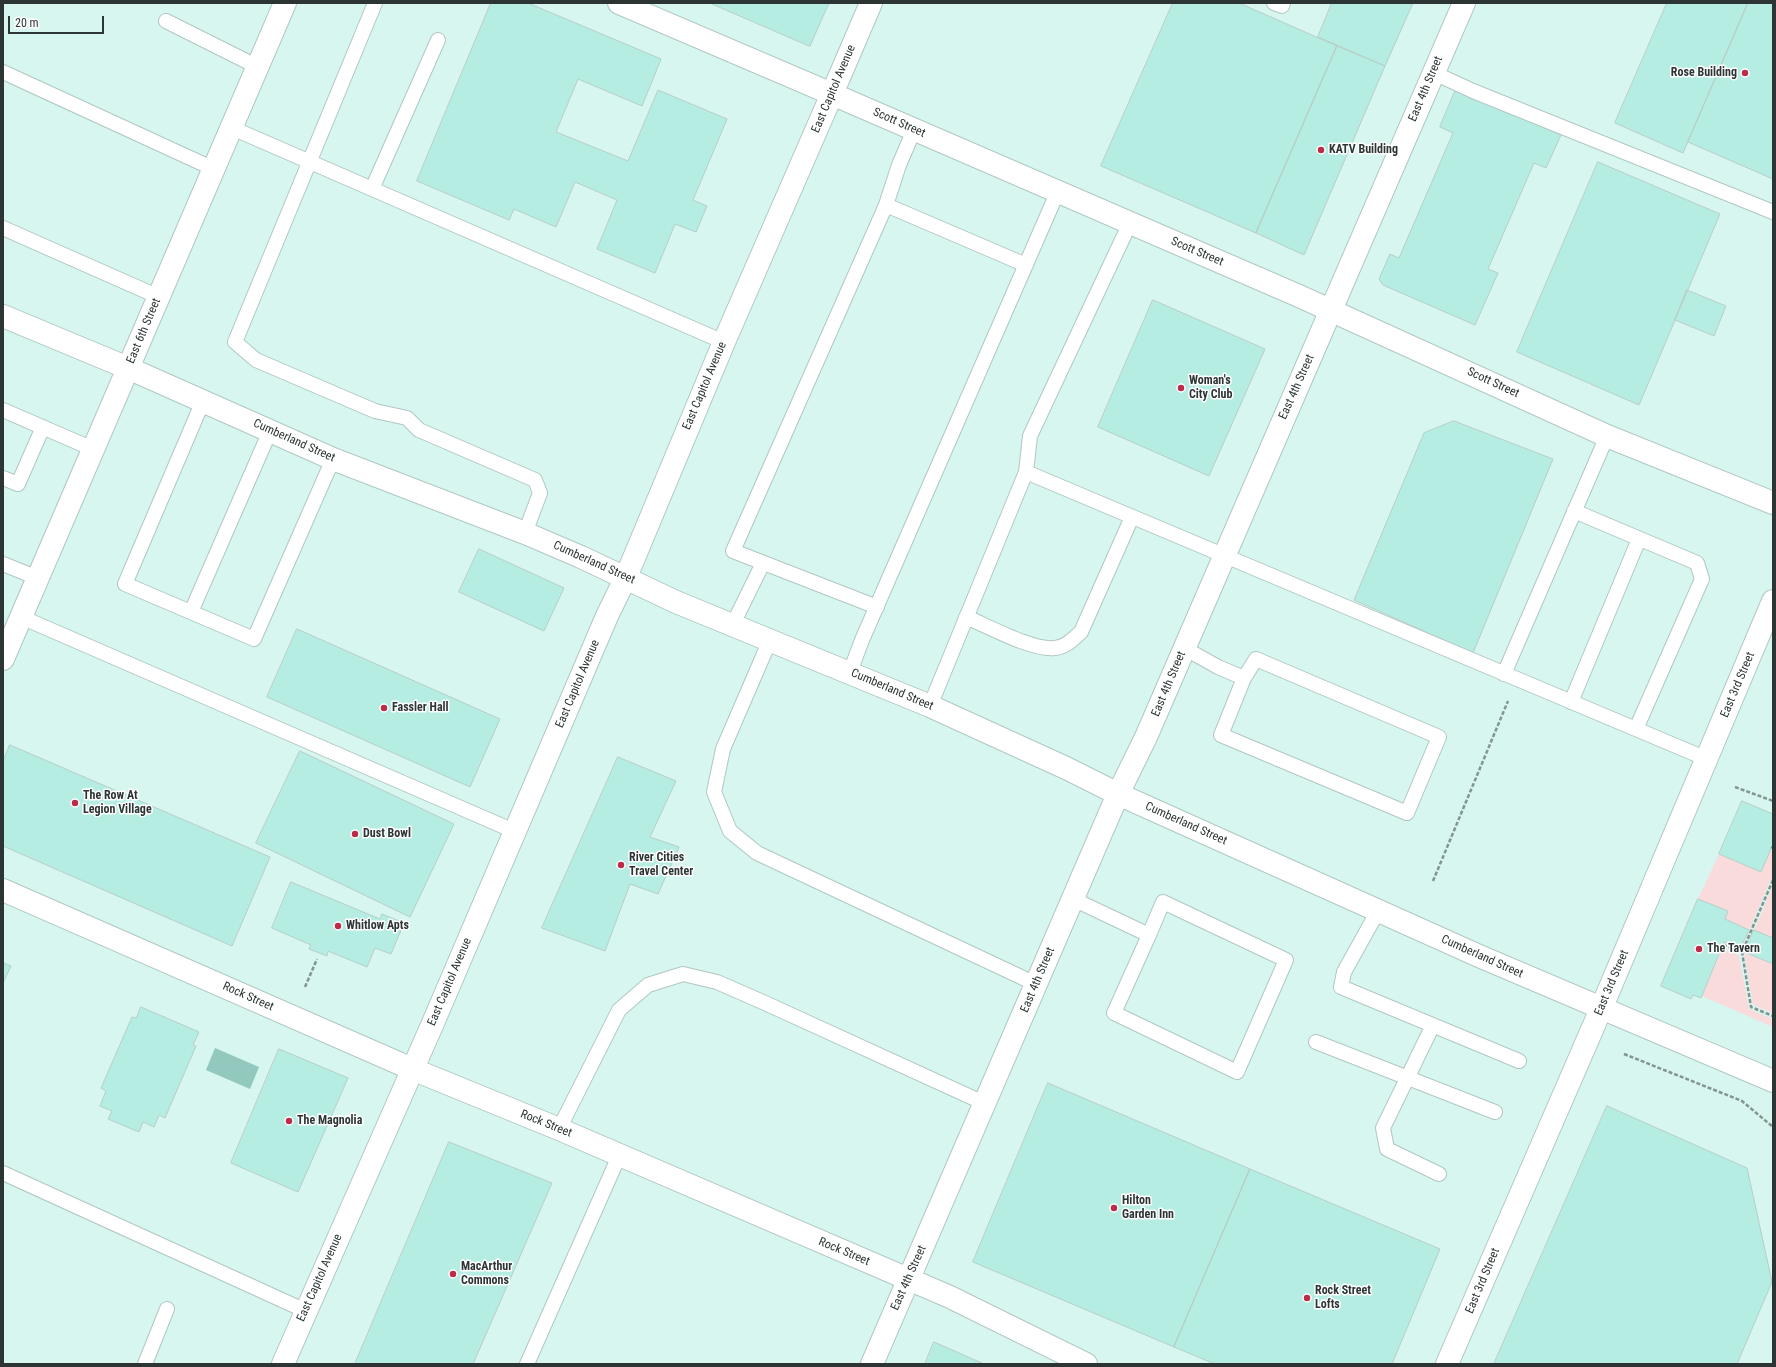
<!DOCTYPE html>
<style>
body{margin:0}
#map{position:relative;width:1776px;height:1367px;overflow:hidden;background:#e8fffa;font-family:"Roboto Condensed",sans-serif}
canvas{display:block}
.frame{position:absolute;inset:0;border:4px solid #2c3534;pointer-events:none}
.scale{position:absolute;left:8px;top:16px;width:96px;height:18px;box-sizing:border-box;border:2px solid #2c3534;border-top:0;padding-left:5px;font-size:12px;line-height:14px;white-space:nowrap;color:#2c3534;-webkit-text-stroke:3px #fff;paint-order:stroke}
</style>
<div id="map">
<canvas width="1776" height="1367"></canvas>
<div class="frame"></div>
<div class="scale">20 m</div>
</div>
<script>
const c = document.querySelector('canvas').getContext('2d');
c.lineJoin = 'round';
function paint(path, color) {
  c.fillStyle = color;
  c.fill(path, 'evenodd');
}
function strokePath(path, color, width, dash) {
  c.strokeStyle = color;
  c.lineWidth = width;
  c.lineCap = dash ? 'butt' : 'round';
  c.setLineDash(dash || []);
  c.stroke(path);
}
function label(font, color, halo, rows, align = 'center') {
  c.font = font + ' "Roboto Condensed",sans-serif';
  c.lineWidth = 3;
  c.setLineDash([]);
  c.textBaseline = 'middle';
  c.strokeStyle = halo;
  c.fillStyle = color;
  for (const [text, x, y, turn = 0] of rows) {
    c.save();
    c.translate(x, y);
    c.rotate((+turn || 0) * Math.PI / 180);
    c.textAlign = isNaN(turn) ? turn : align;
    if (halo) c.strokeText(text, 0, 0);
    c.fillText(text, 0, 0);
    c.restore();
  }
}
paint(new Path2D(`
 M3 3H1773V1364H3Z`), '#d6f6ef');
paint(new Path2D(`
 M1770 850 1773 851V875L1749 930 1725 919 1728 911 1698 899 1719 854 1761 872Z
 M1773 885V938L1754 930Z
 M1722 949 1739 955 1749 1009 1773 1019V1027L1702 996Z
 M1744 952 1773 964V1013L1753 1005Z`), '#fadbdc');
paint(new Path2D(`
 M215 1048 259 1067 250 1089 206 1070Z`), '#92c8be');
const building = new Path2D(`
 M491 3H528L661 59 642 106 578 79 556 132 628 161 658 90 727 119 693 200 707 206 696 232 675 224 655 273 597 249 617 200 575 182 556 227 514 209 509 220 417 181Z
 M710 3H829L810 46Z
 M1173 3H1239L1337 46 1256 233 1101 166Z
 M1332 3H1413L1385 66 1318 37Z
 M1667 3H1748L1683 153 1615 123Z
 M1748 3H1773V179L1688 142Z
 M1337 46 1385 66 1304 255 1256 233Z
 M1456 89 1561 135 1546 168 1534 163 1488 269 1498 273 1475 325 1383 285 1379 279 1390 254 1399 258 1453 133 1440 127Z
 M1598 162 1720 214 1639 405 1517 352Z
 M1687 290 1726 306 1714 336 1675 320Z
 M1153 300 1265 349 1209 476 1098 427Z
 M1454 421 1553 459 1473 653 1354 600 1424 433Z
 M479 549 564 588 544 631 459 592Z
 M297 629 500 719 470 787 267 697Z
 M10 745 270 857 232 946 3 846V761Z
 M300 751 454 824 410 917 256 843Z
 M618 757 676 781 650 837 679 847 658 894 630 884 605 951 542 928Z
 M1742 801 1773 814V844L1761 872 1719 854Z
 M291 882 380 919 382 914 404 923 391 954 375 948 367 967 328 951 327 956 309 949 311 945 272 928Z
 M1698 899 1728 911 1725 919 1749 930 1740 949 1724 942 1701 998 1693 995 1691 999 1661 986Z
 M1754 930 1773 938V964L1744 952Z
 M3 963 11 966 3 983Z
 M141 1007 199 1032 193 1045 196 1046 165 1118 159 1115 154 1127 143 1122 139 1132 108 1119 112 1111 100 1106 106 1091 101 1088 132 1017 136 1018Z
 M279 1049 348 1078 298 1192 231 1163Z
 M1048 1083 1250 1169 1174 1347 973 1262Z
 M1607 1106 1747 1168 1772 1282 1737 1364H1494Z
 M449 1142 552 1183 473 1364H355Z
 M1250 1169 1440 1249 1392 1364H1215L1174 1347Z
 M934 1342 984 1364H925Z`);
paint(building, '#b6ede3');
strokePath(building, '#b7cec9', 1);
const lane = new Path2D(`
 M375 3 235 342 256 360 375 411 407 418 419 430 535 480 540 493 525 533
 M1274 3 1282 6 1283 3
 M166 21 258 67
 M3 72 214 169
 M1434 73 1473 91 1773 212
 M232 128 724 342
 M372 189 438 40
 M886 205 899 165 914 130
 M3 228 159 297
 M203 401 125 584 254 639 333 459
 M3 410 93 449
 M1026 472 1707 759
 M3 478 18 484 43 427
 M1574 511 1697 563 1702 579 1636 729
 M3 564 38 578
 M877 607 733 551 886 205 1026 265
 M191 612 270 431
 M21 617 514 831
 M966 617C988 626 1033 651 1055 648 1066 647 1073 639 1081 632L1132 517
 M733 624 763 563
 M770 640 723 749 714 792 730 831 757 853 1036 984
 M1184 648 1218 667 1244 678 1221 735 1407 813 1439 737 1256 659 1244 678
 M850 672 862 640 1058 191
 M1504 674 1607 436
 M1571 702 1639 539
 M930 706 1026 472 1030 436 1130 223
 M1073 899 1149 935 1163 902 1286 960 1237 1072 1114 1013 1149 935
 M1378 911 1344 972 1341 987 1519 1061
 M1433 1025 1383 1128 1387 1149 1439 1174
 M1316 1042 1495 1112
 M559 1129 619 1010 648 985 683 974 717 982 765 1003 984 1103
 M3 1173 306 1311
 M145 1364 167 1309
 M527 1364 619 1156`);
const street = new Path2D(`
 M832 94 871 3
 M3 890 412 1069 559 1129 950 1297 1086 1364
 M283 1364 433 1023 607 616 626 577
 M872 1364 1118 794 1146 737 1464 3`);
const secondary = new Path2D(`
 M832 94 1299 296 1607 436 1773 503
 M3 659 285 3
 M1447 1364 1601 1009 1773 601`);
const primary = new Path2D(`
 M619 3 832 94 724 342 626 577
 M3 316 128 368 333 459 525 533 581 557 676 602 930 706 1066 768 1118 794 1479 956 1773 1081`);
strokePath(lane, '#b1c7c3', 16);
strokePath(street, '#b1c7c3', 24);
strokePath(secondary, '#b1c7c3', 24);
strokePath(primary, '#b1c7c3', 24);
strokePath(new Path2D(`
 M1735 787 1773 801
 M1771 847 1773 848
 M1773 880 1742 952 1751 1007 1773 1016
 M1433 881 1508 701
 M1723 945 1742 952
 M305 987 317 959
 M1624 1054 1742 1101 1773 1127`), '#849491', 2.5, [4, 2]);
strokePath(lane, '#fff', 14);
strokePath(street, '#fff', 22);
strokePath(secondary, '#fff', 22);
strokePath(primary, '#fff', 22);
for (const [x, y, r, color] of [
 [1745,73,4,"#bc2b48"],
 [1321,150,4,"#bc2b48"],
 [1181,388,4,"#bc2b48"],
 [384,708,4,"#bc2b48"],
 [75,803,4,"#bc2b48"],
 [355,834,4,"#bc2b48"],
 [621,865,4,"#bc2b48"],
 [338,926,4,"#bc2b48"],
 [1699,949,4,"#bc2b48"],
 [289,1121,4,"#bc2b48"],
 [1114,1208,4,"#bc2b48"],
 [453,1274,4,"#bc2b48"],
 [1307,1298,4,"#bc2b48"]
]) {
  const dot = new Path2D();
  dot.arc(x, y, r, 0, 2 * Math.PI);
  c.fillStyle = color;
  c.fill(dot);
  strokePath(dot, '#fff', 1.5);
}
label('bold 12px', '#2c3534', '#fff', [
 ["Rose Building",1737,73,"right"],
 ["KATV Building",1329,150],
 ["Woman's",1189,381],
 ["City Club",1189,395],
 ["Fassler Hall",392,708],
 ["The Row At",83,796],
 ["Legion Village",83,810],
 ["Dust Bowl",363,834],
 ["River Cities",629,858],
 ["Travel Center",629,872],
 ["Whitlow Apts",346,926],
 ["The Tavern",1707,949],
 ["The Magnolia",297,1121],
 ["Hilton",1122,1201],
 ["Garden Inn",1122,1215],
 ["MacArthur",461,1267],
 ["Commons",461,1281],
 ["Rock Street",1315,1291],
 ["Lofts",1315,1305]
], 'left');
label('12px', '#2c3534', '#fff', [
 ["East Capitol Avenue",834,89,-67],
 ["East 4th Street",1426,89,-67],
 ["Scott Street",899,123,24],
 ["Scott Street",1197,252,23],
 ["East 6th Street",144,331,-67],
 ["Scott Street",1493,383,25],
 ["East Capitol Avenue",705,386,-67],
 ["East 4th Street",1297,387,-66],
 ["Cumberland Street",294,441,24],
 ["Cumberland Street",594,563,24],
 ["East Capitol Avenue",578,684,-67],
 ["East 4th Street",1169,684,-67],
 ["East 3rd Street",1738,685,-67],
 ["Cumberland Street",892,690,23],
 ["Cumberland Street",1186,824,24],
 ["Cumberland Street",1482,957,24],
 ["East 4th Street",1038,980,-67],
 ["East Capitol Avenue",450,982,-67],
 ["East 3rd Street",1612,983,-67],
 ["Rock Street",248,997,24],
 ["Rock Street",546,1124,22],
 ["Rock Street",844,1252,23],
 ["East Capitol Avenue",320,1278,-66],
 ["East 4th Street",909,1278,-66],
 ["East 3rd Street",1483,1281,-67]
]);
</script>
